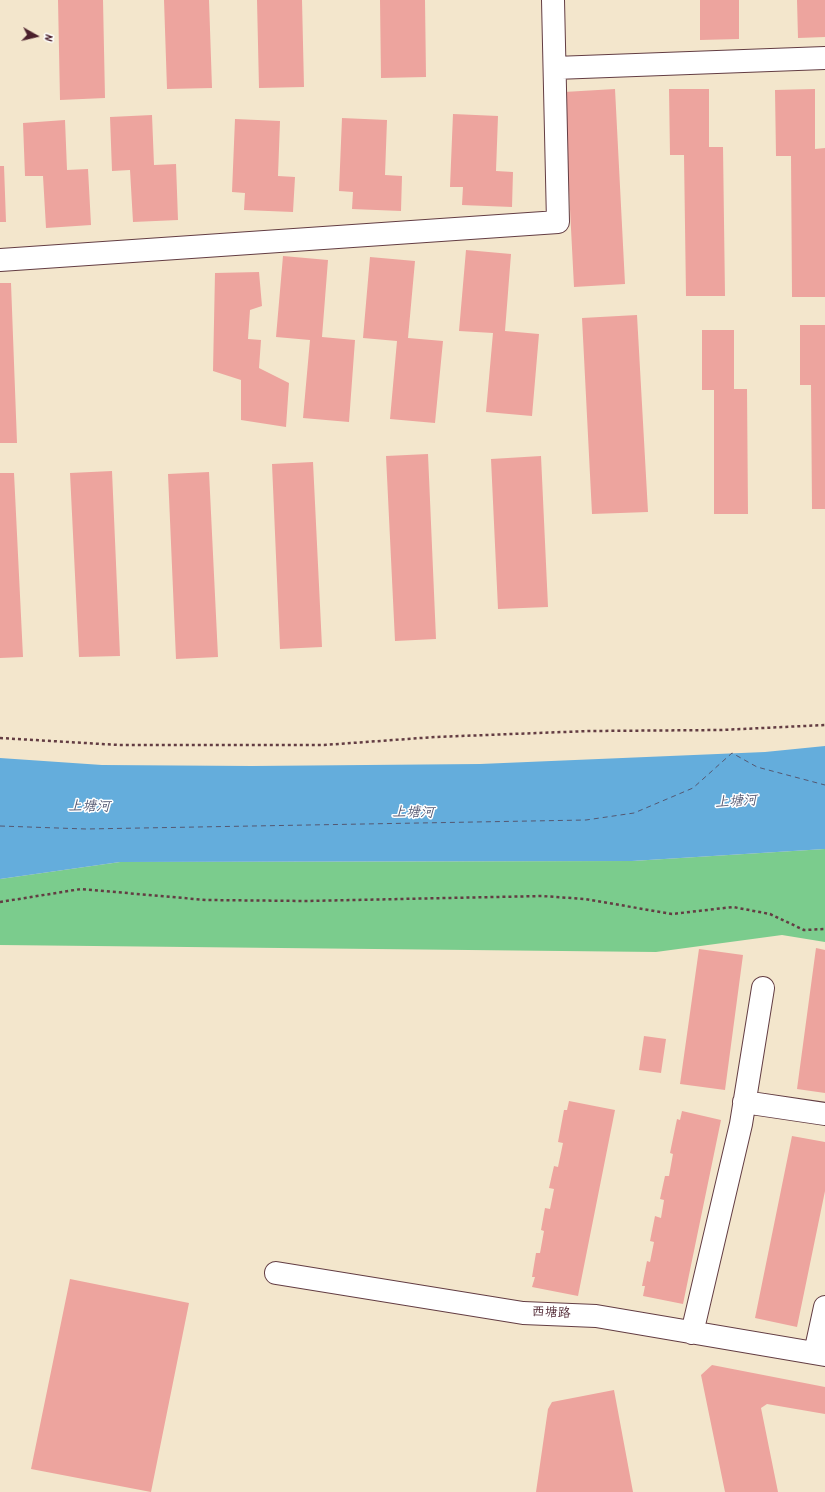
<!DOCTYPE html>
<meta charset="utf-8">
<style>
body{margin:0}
#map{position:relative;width:825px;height:1492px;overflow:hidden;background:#f3e6cc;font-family:Kalam,sans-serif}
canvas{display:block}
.north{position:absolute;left:16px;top:16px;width:40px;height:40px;-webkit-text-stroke:3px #fff;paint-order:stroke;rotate:98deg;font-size:11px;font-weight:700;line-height:16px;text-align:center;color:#4a1f2b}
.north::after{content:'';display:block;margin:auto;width:14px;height:18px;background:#4a1f2b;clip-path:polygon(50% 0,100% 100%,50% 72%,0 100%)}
</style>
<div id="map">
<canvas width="825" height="1492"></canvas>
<div class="north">N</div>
</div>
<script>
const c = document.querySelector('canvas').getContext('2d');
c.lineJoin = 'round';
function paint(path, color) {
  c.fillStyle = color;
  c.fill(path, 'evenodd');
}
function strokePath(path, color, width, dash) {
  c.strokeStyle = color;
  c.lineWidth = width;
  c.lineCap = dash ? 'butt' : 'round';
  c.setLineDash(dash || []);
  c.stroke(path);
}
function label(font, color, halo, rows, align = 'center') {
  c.font = font + ' Kalam,"LXGW WenKai TC",sans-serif';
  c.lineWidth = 3;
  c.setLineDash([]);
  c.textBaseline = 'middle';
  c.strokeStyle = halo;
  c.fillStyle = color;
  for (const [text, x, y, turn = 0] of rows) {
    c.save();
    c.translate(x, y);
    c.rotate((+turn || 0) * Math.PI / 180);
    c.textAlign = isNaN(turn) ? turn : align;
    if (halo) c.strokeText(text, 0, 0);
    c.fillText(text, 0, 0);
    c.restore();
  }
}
paint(new Path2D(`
 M825 849V942L782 935 656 952 0 945V879L120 862 632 861Z`), '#7bcc8d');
paint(new Path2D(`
 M825 746V849L632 861 120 862 0 879V758L102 765 252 766 480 764 765 752Z`), '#64addc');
strokePath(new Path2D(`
 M0 826 86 829 586 820 634 813 693 788 732 753 757 767 825 785`), '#545872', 1, [5, 4]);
paint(new Path2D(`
 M58 0H103L105 98 60 100Z
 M164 0H209L212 88 167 89Z
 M257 0H302L304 87 259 88Z
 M380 0H425L426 77 381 78Z
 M700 0H739V39L700 40Z
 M797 0H825V37L798 38Z
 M615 89 625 284 574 287 564 92Z
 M669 89H709V147H723L725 296H686L684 155H670Z
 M815 89V149L825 148V297H792L791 156H776L775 90Z
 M453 114 498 116 496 171 513 172 512 207 462 205 463 187H450Z
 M152 115 154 165 176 164 178 220 133 222 130 170 112 171 110 117Z
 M342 118 387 120 385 175 402 176 401 211 352 209 353 192 339 191Z
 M235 119 280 121 278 176 295 177 293 212 244 210 245 193 232 192Z
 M65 120 67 170 88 169 91 225 46 228 43 176H25L23 123Z
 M0 166H4L6 222H0Z
 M466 250 511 254 505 331 539 334 532 416 486 412 493 333 459 331Z
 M283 256 328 260 322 337 355 340 349 422 303 418 310 340 276 337Z
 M370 257 415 261 408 338 443 341 435 423 390 419 397 341 363 338Z
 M259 272 262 306 250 310 248 339 261 340 259 368 289 383 286 427 241 420V380L213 371 215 273Z
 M0 283H11L17 443H0Z
 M637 315 648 512 592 514 582 318Z
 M800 325H825V509H812L811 385H800Z
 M702 330H734V389H747L748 514H714V390H702Z
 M428 454 436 639 395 641 386 456Z
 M541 456 548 607 498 609 491 459Z
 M313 462 322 647 280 649 272 464Z
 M112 471 120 656 79 657 70 473Z
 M209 472 218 657 176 659 168 474Z
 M0 473H14L23 657 0 658Z
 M816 948 825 950V1093L797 1089Z
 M699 949 743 955 725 1090 680 1084Z
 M644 1036 666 1039 661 1073 639 1070Z
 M569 1101 615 1110 578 1296 532 1287 535 1277H532L536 1253H540L544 1231 541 1230 545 1208 550 1209 554 1189 549 1188 554 1166 558 1167 563 1143 558 1142 564 1110H567Z
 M682 1111 721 1120 683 1304 643 1296 645 1286H642L647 1261 650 1262 654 1242 650 1241 655 1216 661 1218 664 1200 660 1199 665 1176H669L673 1154 670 1153 677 1119 680 1120Z
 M792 1136 825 1142V1191L797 1327 755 1318Z
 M70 1279 189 1303 151 1492 31 1469Z
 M712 1365 825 1387V1414L767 1404 761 1408 778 1492H725L701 1375Z
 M614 1390 633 1492H536L548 1409 552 1402Z`), '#eda49e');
const minor = new Path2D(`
 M555 68 825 58
 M0 260 558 222 553 0
 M744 1102 825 1114
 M276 1273 523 1313 596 1316 825 1355
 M692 1333 741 1124 763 988
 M815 1353 825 1307`);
strokePath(minor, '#633d43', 24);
strokePath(new Path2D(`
 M0 738 119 745H324L435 737 589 731 721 730 825 725
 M0 902 81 889 206 900 306 901 542 896 585 899 672 914 733 907 770 914 804 930 825 929`), '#633d43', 2.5, [3, 3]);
strokePath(minor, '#fff', 22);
label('13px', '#4a1f2b', '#fff', [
 ["西塘路",551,1314,3]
]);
label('italic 14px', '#545872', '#fff', [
 ["上塘河",736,803,-3],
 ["上塘河",89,808,1],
 ["上塘河",413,814,1]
]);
</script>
